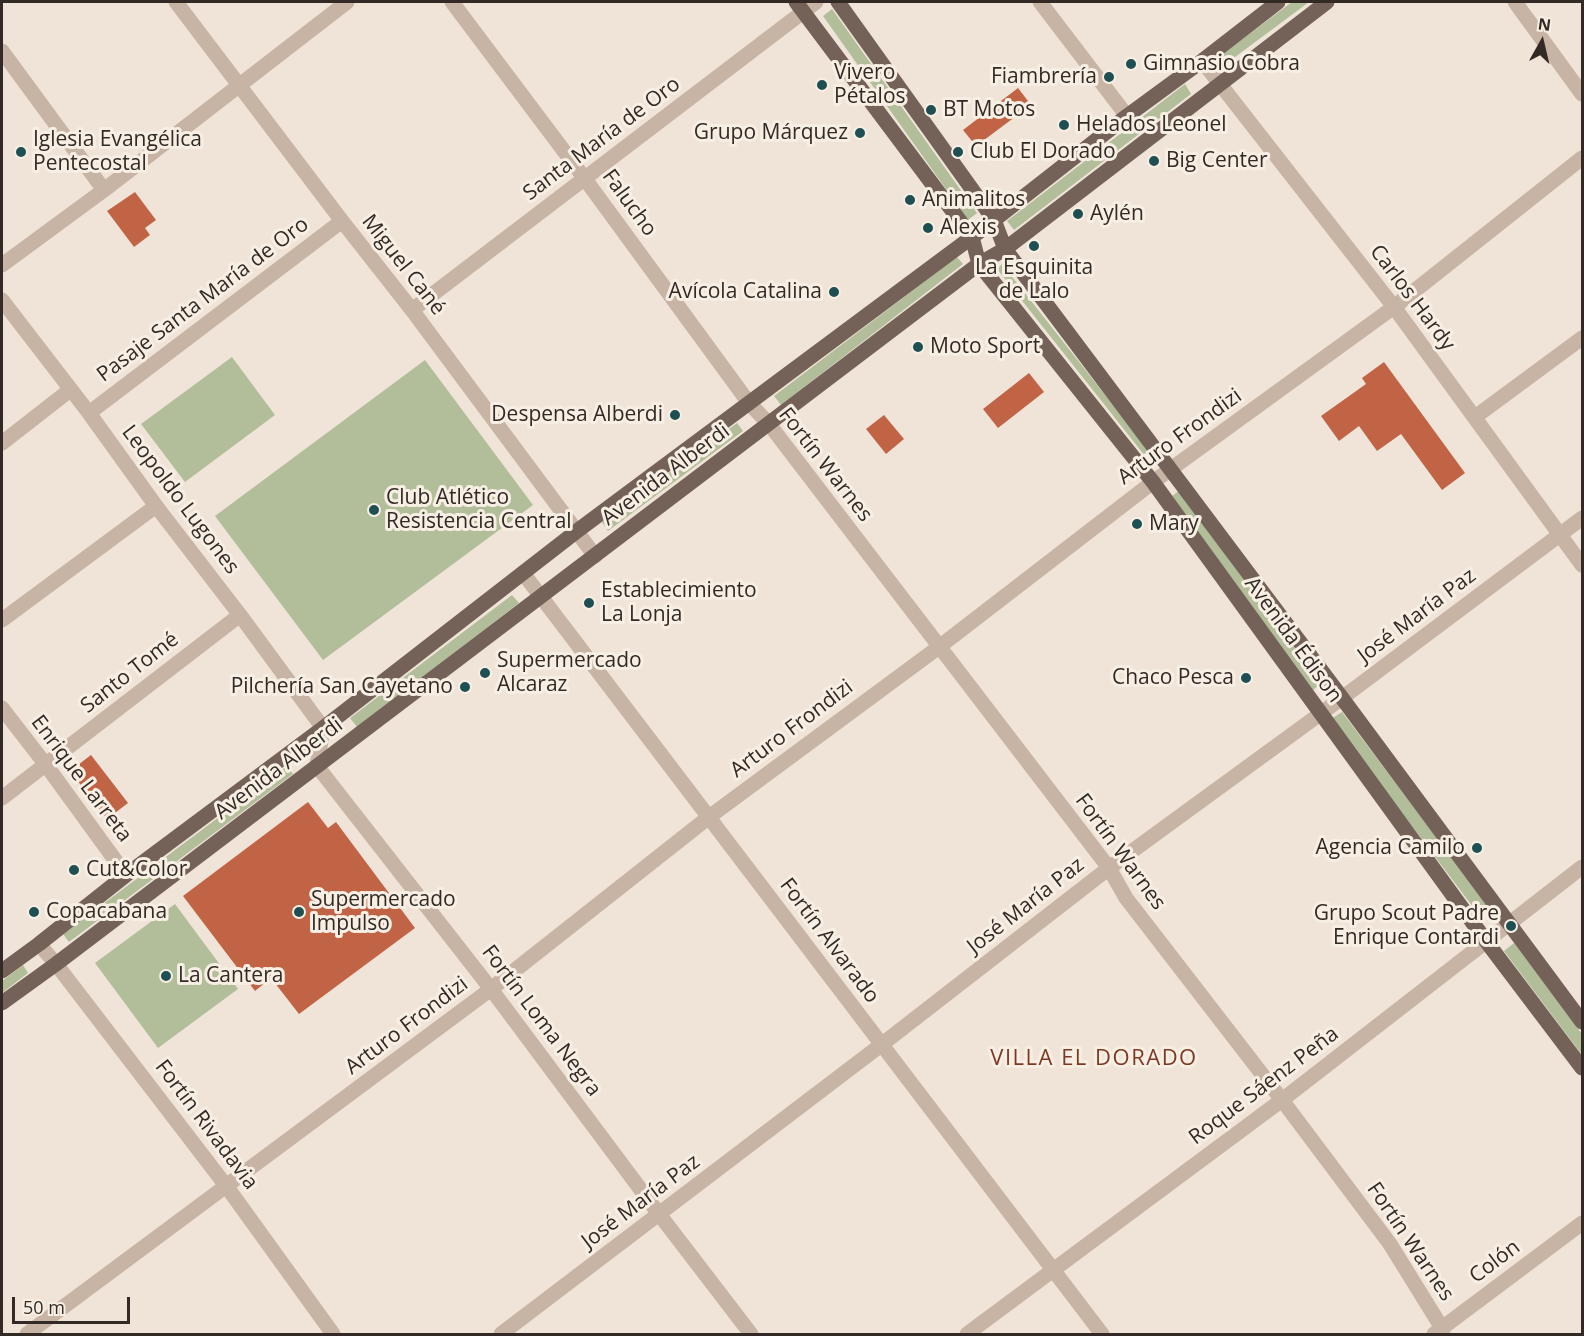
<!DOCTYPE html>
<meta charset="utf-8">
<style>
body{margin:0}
#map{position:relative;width:1584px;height:1336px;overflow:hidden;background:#f0e4d8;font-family:"Open Sans",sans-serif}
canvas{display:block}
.frame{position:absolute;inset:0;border:3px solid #332a26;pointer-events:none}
.north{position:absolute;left:1512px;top:12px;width:60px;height:60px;-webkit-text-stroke:4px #f8efe4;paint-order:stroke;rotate:8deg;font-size:16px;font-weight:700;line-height:24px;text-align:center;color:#332a26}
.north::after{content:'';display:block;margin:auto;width:21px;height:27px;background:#332a26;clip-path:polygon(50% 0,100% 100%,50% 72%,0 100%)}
.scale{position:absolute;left:12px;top:1297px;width:118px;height:27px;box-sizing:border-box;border:3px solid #332a26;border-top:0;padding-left:8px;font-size:18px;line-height:21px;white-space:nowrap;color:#332a26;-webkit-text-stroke:4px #f8efe4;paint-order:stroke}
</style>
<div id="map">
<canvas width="1584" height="1336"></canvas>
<div class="frame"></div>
<div class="north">N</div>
<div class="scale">50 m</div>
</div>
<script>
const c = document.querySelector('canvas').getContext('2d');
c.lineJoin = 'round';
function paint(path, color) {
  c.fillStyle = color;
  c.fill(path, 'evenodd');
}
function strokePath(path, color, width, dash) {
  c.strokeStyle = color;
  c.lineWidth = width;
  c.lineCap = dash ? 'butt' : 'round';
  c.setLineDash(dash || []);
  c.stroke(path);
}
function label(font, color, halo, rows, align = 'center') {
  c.font = font + ' "Open Sans",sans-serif';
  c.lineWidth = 6;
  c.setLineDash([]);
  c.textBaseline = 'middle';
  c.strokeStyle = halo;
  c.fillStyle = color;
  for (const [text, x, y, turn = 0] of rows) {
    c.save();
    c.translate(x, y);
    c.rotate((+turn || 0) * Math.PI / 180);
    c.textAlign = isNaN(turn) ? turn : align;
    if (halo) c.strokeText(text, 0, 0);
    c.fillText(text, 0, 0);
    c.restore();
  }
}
paint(new Path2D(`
 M1292 2H1309L1223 66 1217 58Z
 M832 9 977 213 968 220 823 16Z
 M1185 84 1191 94 1014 230 1007 221Z
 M957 257 963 264 781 405 774 396Z
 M1002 264 1150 452 1145 456 997 269Z
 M232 357 275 415 185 482 141 424Z
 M425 360 533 505 323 660 215 516Z
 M737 423 743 431 608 531 602 522Z
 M1180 490 1321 684 1313 690 1172 496Z
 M512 595 519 603 357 727 350 718Z
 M1342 712 1487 904 1476 911 1331 719Z
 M287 766 293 774 69 942 63 934Z
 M175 904 238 989 158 1048 95 963Z
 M1514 943 1582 1034V1055L1504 951Z
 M23 965 28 973 2 993V981Z`), '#b2be99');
paint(new Path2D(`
 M1018 88 1031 105 976 146 963 130Z
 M135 192 156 220 145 228 150 235 134 247 107 211Z
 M1384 362 1465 473 1442 490 1401 434 1377 451 1359 426 1339 441 1321 416 1366 384 1362 378Z
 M1029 373 1044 392 998 428 983 409Z
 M884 415 904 439 886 454 866 429Z
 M91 755 128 803 107 819 70 771Z
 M308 802 328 828 336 822 415 928 299 1014 271 978 255 991 183 896Z`), '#c16345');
strokePath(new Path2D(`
 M176 2 342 221 412 310 595 556
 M452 2 585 179 749 403 769 424 1109 868 1126 898 1282 1100 1390 1244 1442 1328 1443 1334
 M1040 2 1127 116
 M1515 2 1582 94
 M2 51 104 190
 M1202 61 1394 307 1582 565
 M2 265 104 190 347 2
 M2 300 89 413 156 506 240 615 323 728 317 766 491 989 659 1214 751 1334
 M412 310 816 2
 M89 413 342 221
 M1475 417 1582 338
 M2 443 70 390
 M523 573 1102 1334
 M2 620 156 506
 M2 708 46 765 126 875
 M2 798 240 615
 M39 944 56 964 227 1187 333 1334
 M27 1334 491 989 709 817 939 647 1153 482 1394 307 1582 158
 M501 1334 881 1045 1109 868 1342 698 1582 518
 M967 1334 1282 1100 1582 867
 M1434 1334 1582 1223`), '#c7b4a5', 15);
strokePath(new Path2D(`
 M796 2 972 237 979 264 1153 482 1486 941 1582 1068
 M838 2 994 220 1005 249 1342 698 1582 1022
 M2 971 39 944 126 875 323 728 577 531 980 231 1127 116 1202 61 1278 2
 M2 1003 56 964 979 264 1005 249 1327 2`), '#746157', 15);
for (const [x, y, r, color] of [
 [1131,64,6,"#1e4f52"],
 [1109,77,6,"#1e4f52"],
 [822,85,6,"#1e4f52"],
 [931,110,6,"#1e4f52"],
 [1064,125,6,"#1e4f52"],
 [860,133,6,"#1e4f52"],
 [21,152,6,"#1e4f52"],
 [958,152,6,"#1e4f52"],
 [1154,161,6,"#1e4f52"],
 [910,200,6,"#1e4f52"],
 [1078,214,6,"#1e4f52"],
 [928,228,6,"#1e4f52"],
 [1034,246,6,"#1e4f52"],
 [834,292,6,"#1e4f52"],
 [918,347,6,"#1e4f52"],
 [675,415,6,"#1e4f52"],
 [374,510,6,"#1e4f52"],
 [1137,524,6,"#1e4f52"],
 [589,603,6,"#1e4f52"],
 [485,673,6,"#1e4f52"],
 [1246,678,6,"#1e4f52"],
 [465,687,6,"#1e4f52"],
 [1477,848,6,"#1e4f52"],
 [74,870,6,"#1e4f52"],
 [34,912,6,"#1e4f52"],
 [299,912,6,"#1e4f52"],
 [1511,926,6,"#1e4f52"],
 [166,976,6,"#1e4f52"]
]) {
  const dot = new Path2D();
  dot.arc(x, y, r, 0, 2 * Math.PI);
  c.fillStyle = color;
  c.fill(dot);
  strokePath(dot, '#f8efe4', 2);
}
label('21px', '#332a26', '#f8efe4', [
 ["Gimnasio Cobra",1143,64],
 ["Vivero",834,73],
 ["Pétalos",834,97],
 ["Fiambrería",1097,77,"right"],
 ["BT Motos",943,110],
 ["Helados Leonel",1076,125],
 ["Grupo Márquez",848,133,"right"],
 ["Iglesia Evangélica",33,140],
 ["Pentecostal",33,164],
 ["Club El Dorado",970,152],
 ["Big Center",1166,161],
 ["Animalitos",922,200],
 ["Aylén",1090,214],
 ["Alexis",940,228],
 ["La Esquinita",1034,268,"center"],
 ["de Lalo",1034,292,"center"],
 ["Avícola Catalina",822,292,"right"],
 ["Moto Sport",930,347],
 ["Despensa Alberdi",663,415,"right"],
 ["Club Atlético",386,498],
 ["Resistencia Central",386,522],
 ["Mary",1149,524],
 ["Establecimiento",601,591],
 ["La Lonja",601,615],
 ["Supermercado",497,661],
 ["Alcaraz",497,685],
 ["Chaco Pesca",1234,678,"right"],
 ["Pilchería San Cayetano",453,687,"right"],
 ["Agencia Camilo",1465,848,"right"],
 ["Cut&Color",86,870],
 ["Supermercado",311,900],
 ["Impulso",311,924],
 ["Copacabana",46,912],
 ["Grupo Scout Padre",1499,914,"right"],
 ["Enrique Contardi",1499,938,"right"],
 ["La Cantera",178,976]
], 'left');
label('21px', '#332a26', '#f8efe4', [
 ["Santa María de Oro",602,139,-37],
 ["Falucho",629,203,54],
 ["Miguel Cané",403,265,52],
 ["Carlos Hardy",1412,298,53],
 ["Pasaje Santa María de Oro",203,300,-37],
 ["Arturo Frondizi",1180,437,-36],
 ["Fortín Warnes",825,465,52],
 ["Avenida Alberdi",666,475,-37],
 ["Leopoldo Lugones",180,500,53],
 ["José María Paz",1417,616,-37],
 ["Avenida Édison",1293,640,54],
 ["Santo Tomé",130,673,-38],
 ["Arturo Frondizi",792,729,-37],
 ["Avenida Alberdi",279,769,-37],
 ["Enrique Larreta",81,779,53],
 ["Fortín Warnes",1120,852,54],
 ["José María Paz",1026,906,-38],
 ["Fortín Alvarado",829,941,53],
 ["Fortín Loma Negra",541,1021,53],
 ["Arturo Frondizi",407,1026,-37],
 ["Roque Sáenz Peña",1264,1086,-37],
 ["Fortín Rivadavia",206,1125,53],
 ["José María Paz",641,1202,-37],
 ["Fortín Warnes",1410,1242,56],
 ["Colón",1495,1262,-37]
]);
c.letterSpacing = '1.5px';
label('22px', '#7e3823', '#f8efe4', [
 ["VILLA EL DORADO",1094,1059]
]);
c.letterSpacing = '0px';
</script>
